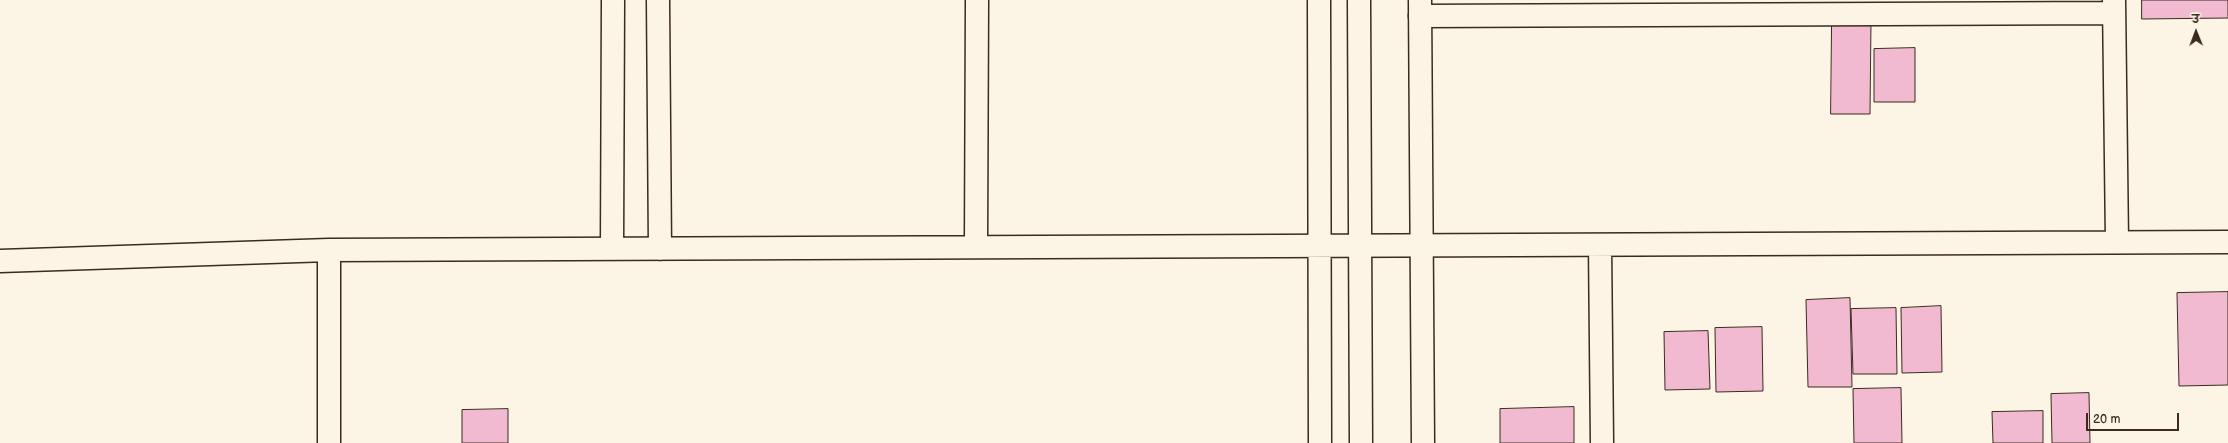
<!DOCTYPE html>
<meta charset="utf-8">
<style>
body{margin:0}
#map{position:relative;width:2228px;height:443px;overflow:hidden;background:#fcf5e5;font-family:"Balsamiq Sans","Playpen Sans Deva",sans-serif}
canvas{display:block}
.north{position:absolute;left:2176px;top:12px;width:40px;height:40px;-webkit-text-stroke:3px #fcf5e5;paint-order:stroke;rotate:359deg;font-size:11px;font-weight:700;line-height:16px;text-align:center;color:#3b2a1e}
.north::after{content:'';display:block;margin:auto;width:14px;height:18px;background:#3b2a1e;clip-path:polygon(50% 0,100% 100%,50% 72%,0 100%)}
.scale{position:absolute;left:2086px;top:413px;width:93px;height:18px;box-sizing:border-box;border:2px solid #3b2a1e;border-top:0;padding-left:5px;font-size:12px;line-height:14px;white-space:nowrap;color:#3b2a1e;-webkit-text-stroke:3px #fcf5e5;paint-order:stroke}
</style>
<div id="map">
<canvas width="2228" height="443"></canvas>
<div class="north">उ</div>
<div class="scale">20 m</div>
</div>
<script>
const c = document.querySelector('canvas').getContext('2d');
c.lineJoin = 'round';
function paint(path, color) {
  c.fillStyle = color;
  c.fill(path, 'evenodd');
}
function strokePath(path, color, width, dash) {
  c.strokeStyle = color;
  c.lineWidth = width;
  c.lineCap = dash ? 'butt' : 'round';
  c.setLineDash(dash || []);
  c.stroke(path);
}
const building = new Path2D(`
 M2142 0H2228V18L2142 19Z
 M1832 21H1871L1870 114H1831Z
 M1915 48V102H1874V49Z
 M2228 292V385L2179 386 2177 293Z
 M1850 298 1852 387H1808L1806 300Z
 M1941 306 1942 372 1902 373 1901 308Z
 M1896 308 1897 374H1853L1851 309Z
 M1762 327 1763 391 1716 392 1715 328Z
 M1708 331 1710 389 1665 390 1664 332Z
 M1901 388 1902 443H1854L1853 389Z
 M2089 393 2090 443H2052L2051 394Z
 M1574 407V443H1500V409Z
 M508 409V443H462V410Z
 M2043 411V443H1993L1992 412Z`);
paint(building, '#f1bad1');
strokePath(building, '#3b2a1e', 1);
const minor = new Path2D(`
 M658 0 660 249
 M1319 0 1320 443
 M2114 0 2117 242
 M1420 16 2114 13
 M1600 245 1602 443
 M976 246 977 0
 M612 249 613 0
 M0 261 329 250 2228 242
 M329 443V250`);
const tertiary = new Path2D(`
 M1359 0 1361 443
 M1420 0 1423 443`);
strokePath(minor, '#3b2a1e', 25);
strokePath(tertiary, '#3b2a1e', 25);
strokePath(minor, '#fcf5e5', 22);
strokePath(tertiary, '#fcf5e5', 22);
</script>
